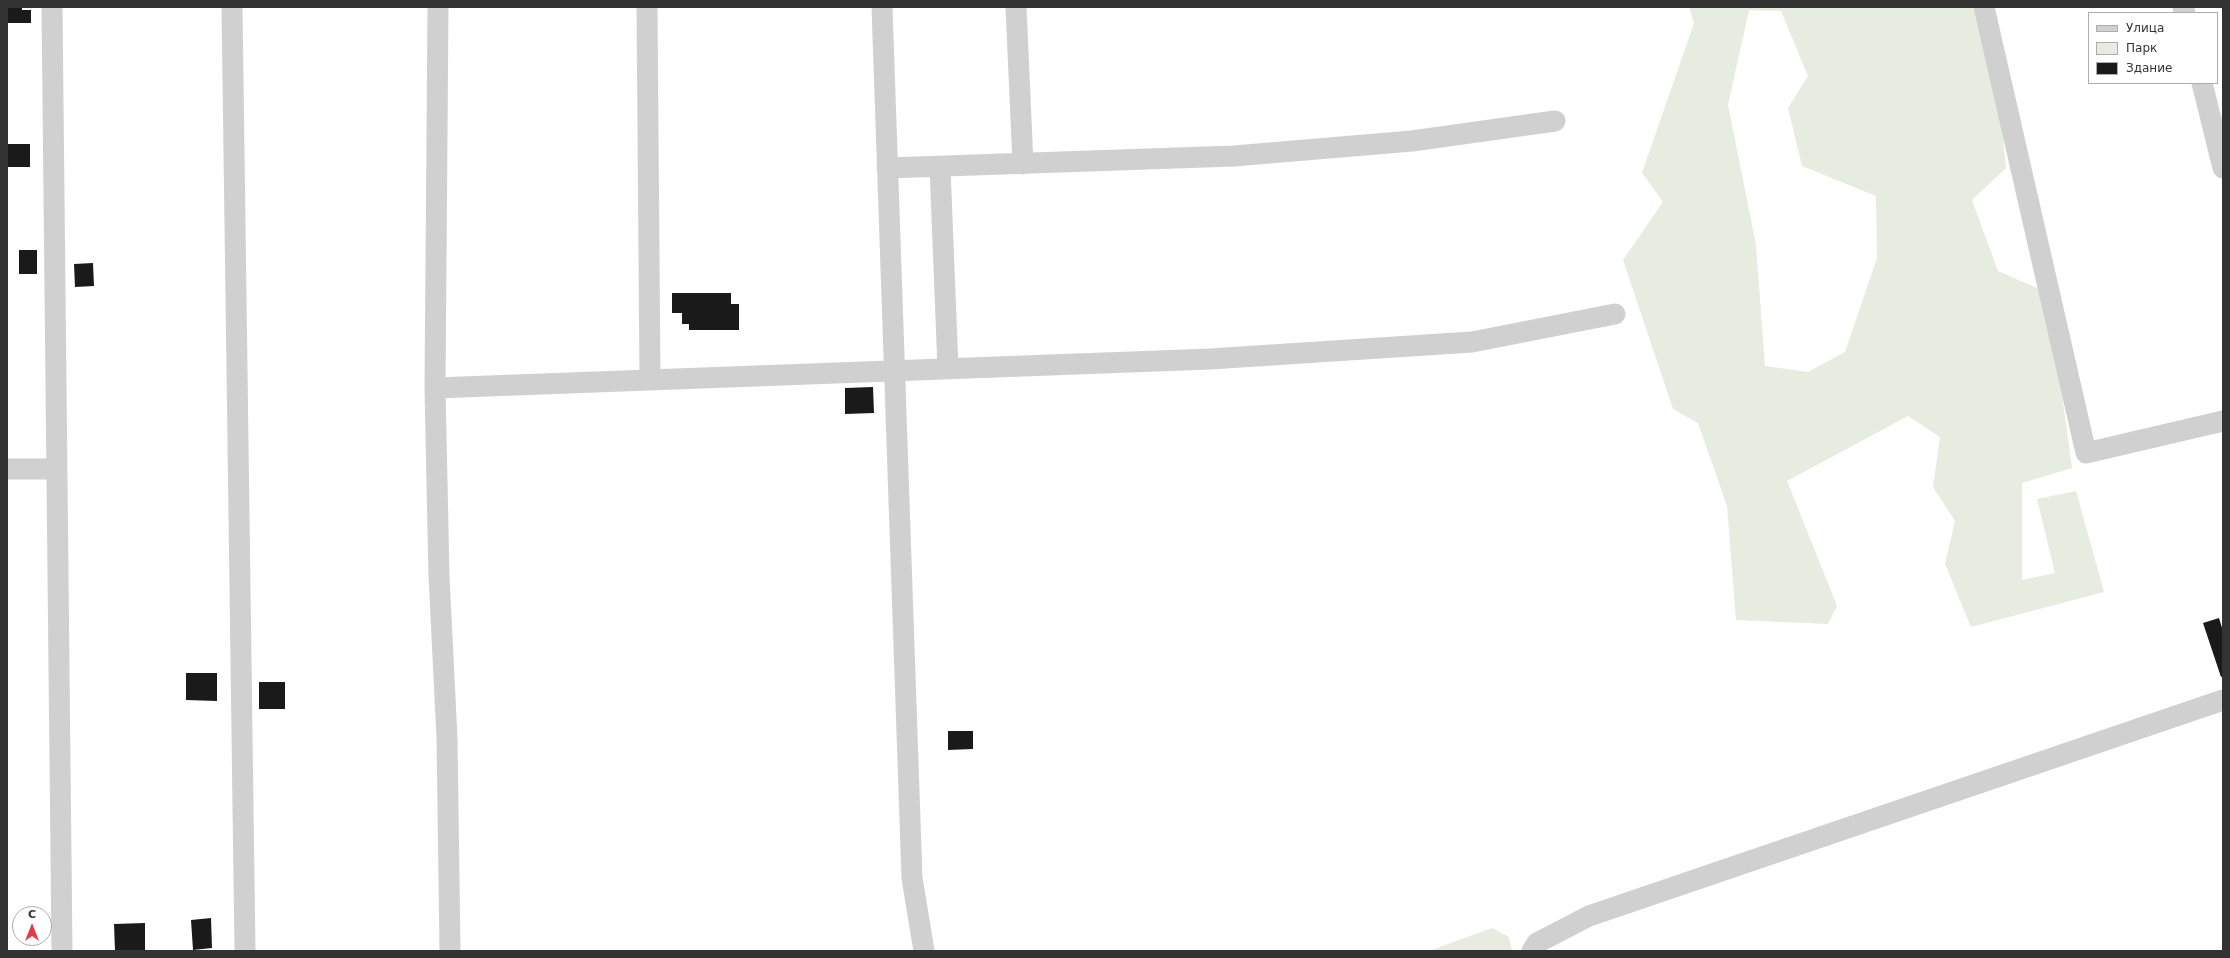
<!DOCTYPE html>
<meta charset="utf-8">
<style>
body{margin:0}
#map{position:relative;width:2230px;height:958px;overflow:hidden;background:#fff;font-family:"DejaVu Sans",sans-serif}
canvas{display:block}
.frame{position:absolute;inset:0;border:8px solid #333;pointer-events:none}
.legend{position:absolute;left:2088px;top:12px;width:130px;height:72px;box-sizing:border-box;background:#fff;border:1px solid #adadad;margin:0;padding:5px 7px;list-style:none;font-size:12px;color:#333}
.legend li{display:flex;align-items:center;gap:8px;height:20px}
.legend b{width:20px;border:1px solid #adadad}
.north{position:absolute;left:12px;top:906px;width:40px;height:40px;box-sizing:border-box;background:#fff;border:1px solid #adadad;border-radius:50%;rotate:0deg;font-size:11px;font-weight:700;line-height:16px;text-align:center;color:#333}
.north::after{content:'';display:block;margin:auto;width:14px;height:18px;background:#e63946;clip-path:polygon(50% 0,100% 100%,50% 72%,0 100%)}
</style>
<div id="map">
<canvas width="2230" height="958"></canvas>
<div class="frame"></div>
<ul class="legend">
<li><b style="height:5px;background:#d0d0d0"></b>Улица</li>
<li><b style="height:11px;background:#e6ecdf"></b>Парк</li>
<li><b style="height:11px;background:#1a1a1a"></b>Здание</li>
</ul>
<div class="north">С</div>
</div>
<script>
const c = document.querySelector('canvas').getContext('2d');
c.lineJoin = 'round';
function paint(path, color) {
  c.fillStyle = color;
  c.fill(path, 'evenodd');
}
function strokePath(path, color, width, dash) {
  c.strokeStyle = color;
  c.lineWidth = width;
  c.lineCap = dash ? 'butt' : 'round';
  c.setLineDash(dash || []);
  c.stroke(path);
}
paint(new Path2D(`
 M1689 7H1972L1994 45 2006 168 1972 200 1998 271 2048 293 2072 468 2022 483V580L2055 573 2037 499 2076 491 2104 592 1971 627 1945 564 1955 521 1933 487 1940 437 1908 416 1787 481 1837 606 1828 624 1736 620 1727 506 1698 423 1673 409 1623 260 1663 202 1642 173 1694 23ZM1749 10 1781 11 1808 76 1788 108 1802 166 1876 196 1877 258 1845 352 1808 372 1765 366 1756 245 1728 105Z
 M1492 928 1509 937 1512 951H1429Z`), '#e6ecdf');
paint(new Path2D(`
 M7 7H22V10H31V23H7Z
 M7 144H30V167H7Z
 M19 250H37V274H19Z
 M93 263 94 286 75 287 74 264Z
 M672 293H731V304H739V330H689V324H682V313H672Z
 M873 387 874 413 845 414V388Z
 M2219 618 2223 631V676L2221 677 2203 623Z
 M186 673H217V701L186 700Z
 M259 682H285V709H259Z
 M948 731H973V749L948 750Z
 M211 918 212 948 193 950 191 920Z
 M145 923V951H115L114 924Z`), '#1a1a1a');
strokePath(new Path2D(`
 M52 7 62 951
 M232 7 245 951
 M438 7 435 388 439 576 447 738 450 951
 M647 7 650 380
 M882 7 912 878 924 951
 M1016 7 1023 164
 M1984 7 2086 453 2223 421
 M2183 7 2185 13
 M2202 83 2223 168
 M940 167 948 369
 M887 168 1234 156 1412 141 1555 121
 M435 388 1210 359 1472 342 1615 314
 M7 469H57
 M1532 951 1537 943 1589 916 2223 700`), '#d0d0d0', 21);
</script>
